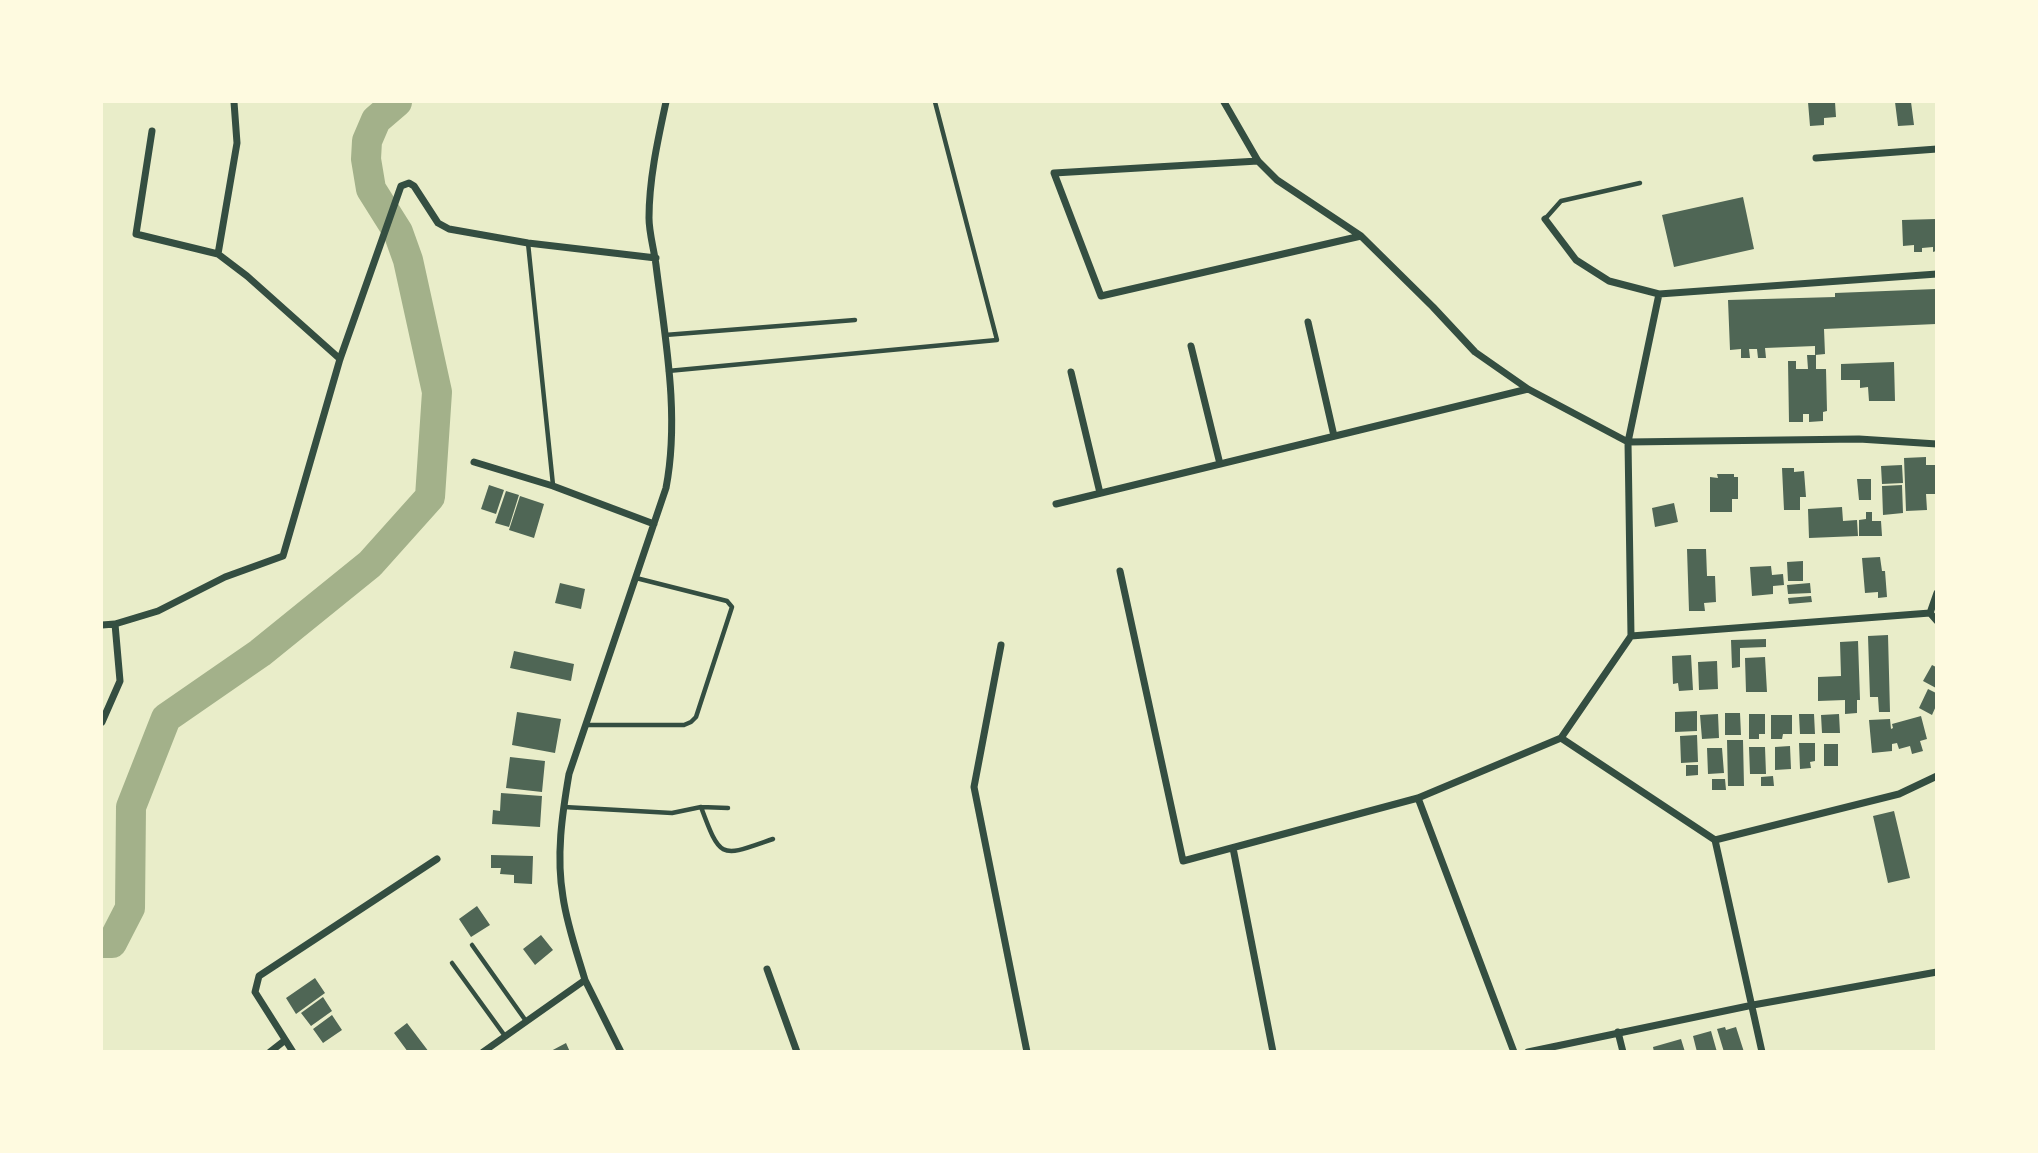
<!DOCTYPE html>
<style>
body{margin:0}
#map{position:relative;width:2038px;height:1153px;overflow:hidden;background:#e9edc9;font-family:"Source Sans 3",sans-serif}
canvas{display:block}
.frame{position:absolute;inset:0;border:103px solid #fefae0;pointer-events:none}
</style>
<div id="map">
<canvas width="2038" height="1153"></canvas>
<div class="frame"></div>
</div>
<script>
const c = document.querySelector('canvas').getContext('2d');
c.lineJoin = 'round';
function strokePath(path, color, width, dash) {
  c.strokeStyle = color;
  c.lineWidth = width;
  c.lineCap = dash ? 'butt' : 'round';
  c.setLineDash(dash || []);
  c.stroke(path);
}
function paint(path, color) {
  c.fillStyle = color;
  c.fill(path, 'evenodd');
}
strokePath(new Path2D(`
 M102 943H112L130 908 131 807 166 718 260 653 370 564 430 497 437 392 408 260 398 232 371 189 366 159 367 141 376 120 397 102`), '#a3b18a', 30);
paint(new Path2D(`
 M1808 102H1835L1836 117 1824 118V125L1810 126Z
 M1895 102H1911L1914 125 1898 126Z
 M1743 197 1754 249 1674 267 1662 215Z
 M1936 219V251L1933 252V247L1922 248V252H1914V245L1903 246 1902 220Z
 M1936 289V324L1824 329 1825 354 1815 355V346L1765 348 1766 358H1758L1757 349H1749L1750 358H1741V349L1730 350 1728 300 1835 297V293Z
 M1807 355H1816V369H1826L1827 411 1823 412V421L1809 422V414H1803V422H1789L1788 361H1796V369H1808Z
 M1894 362 1895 401H1869L1868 387 1860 388V380H1841V364Z
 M1926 457V465H1936V494H1926L1927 510 1906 511 1904 458Z
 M1902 465 1903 483 1882 484 1881 466Z
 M1782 468H1794V472L1804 471 1806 497H1800V510H1784Z
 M1717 474H1734V477H1738V499H1732V512H1710V477L1718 478Z
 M1857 479H1871V500H1859Z
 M489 485 504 490 496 514 481 509Z
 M1902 485 1903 513 1883 515 1882 486Z
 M506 491 519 495 509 527 495 523Z
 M520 496 544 504 534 538 509 530Z
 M1674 503 1678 522 1655 527 1652 508Z
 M1842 507 1843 521 1857 520 1858 536 1809 538 1808 509Z
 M1866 512H1872V521H1881L1882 536H1859V520L1866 519Z
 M1687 549H1706L1707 576H1715L1716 602 1704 603 1705 611H1689Z
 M1880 557 1882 571H1885L1887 597 1878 598V592L1865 593 1862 558Z
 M1803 561V581H1788L1787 562Z
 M1771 566 1772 575 1783 574 1784 585 1773 586V594L1752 596 1750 567Z
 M560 583 585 589 581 609 555 603Z
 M1810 583 1811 593 1788 594 1787 585Z
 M1811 596 1812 602 1789 604 1788 598Z
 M1888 635 1890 712H1879L1878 697H1870L1868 636Z
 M1766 639V647L1740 648V667L1732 668 1731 640Z
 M1858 641 1860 700H1857V713L1845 714V700L1818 701V677L1841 676 1840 642Z
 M514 651 574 664 571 681 510 668Z
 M1691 655 1693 690 1679 691 1678 683 1673 684 1672 656Z
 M1765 657 1767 692H1746L1745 658Z
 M1717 661 1718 689 1699 690 1698 662Z
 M1932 665 1936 667V688L1923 681Z
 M1928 689 1936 693V706L1932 715 1919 708Z
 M1697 711V731L1675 732V712Z
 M517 712 561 719 555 753 512 745Z
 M1725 713H1740L1741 735H1725Z
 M1718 714 1719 738 1702 739 1700 715Z
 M1749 714H1765V734H1759V739H1749Z
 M1799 714H1814L1815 734H1800Z
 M1839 714 1840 733H1822L1821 715Z
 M1771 715H1792V734H1783L1782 739H1771Z
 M1921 716 1927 739 1920 741 1923 751 1912 754 1910 746 1899 749 1897 743 1892 744V751L1872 753 1869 720 1890 719 1891 729 1893 728 1892 724Z
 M1697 735 1698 762 1681 763 1680 736Z
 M1727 740H1743L1744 786H1728Z
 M1799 743H1815V761L1810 762 1811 768 1800 769Z
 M1824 744H1838V766H1824Z
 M1790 746 1791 769 1775 770V747Z
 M1749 747H1765L1766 774H1750Z
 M1707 748H1722L1724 773 1708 774Z
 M510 757 545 761 542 792 506 788Z
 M1686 765H1698V775L1686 776Z
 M1773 776 1774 786H1761V777Z
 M1712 779H1725L1726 790H1712Z
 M501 793 542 796 540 827 492 824 493 810 500 811Z
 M1894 811 1910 878 1888 883 1873 816Z
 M491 855 533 856 532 884 514 883V875L500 874 501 868H491Z
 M477 906 490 925 471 937 459 919Z
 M541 935 553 950 535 965 523 949Z
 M315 978 325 993 296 1014 286 998Z
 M323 997 332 1011 311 1026 301 1013Z
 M332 1015 342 1030 323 1043 313 1029Z
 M407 1023 429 1052H408L394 1033Z
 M1725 1027 1726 1030 1736 1027 1744 1052H1724L1717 1029Z
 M1711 1031 1717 1052H1697L1693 1036Z
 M1681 1039 1685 1052H1654L1653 1047Z
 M566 1043 570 1052H549Z`), '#4f6655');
strokePath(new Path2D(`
 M1545 219 1561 201 1640 183
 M528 243 553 485
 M665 335 855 320
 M668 371 997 340 935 102
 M587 725H684L691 722 696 717 732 607 727 601 636 578
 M564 807 672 813 701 807C721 861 721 857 773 839
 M701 807 728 808
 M472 945 526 1021
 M452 963 505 1036`), '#344e41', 4.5);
strokePath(new Path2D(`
 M1224 102 1258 161 1277 180 1361 236 1433 307 1475 352 1528 389 1628 442 1859 439 1937 444
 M152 131 136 234 218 254 247 276 340 359
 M1816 158 1937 149
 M1258 161 1054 173 1101 296 1361 236
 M1545 219 1576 260 1609 281 1659 294 1937 274
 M218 254 237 143 234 102
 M1308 322 1334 436
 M1191 346 1220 464
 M1071 372 1100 493
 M474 462 553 486 654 524
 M1056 504 1528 389
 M1120 571 1183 861 1418 798 1561 738
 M1930 613 1937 593
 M1930 613 1937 621
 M102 625 115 624
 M1631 636 1930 613
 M1001 645 974 787 1027 1052
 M102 722 120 681 115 624 158 611 225 577 283 556 340 359 401 186 409 183 414 186 438 223 449 229 528 243 656 258
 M1561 738 1631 636 1628 442 1659 294
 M1561 738 1715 840 1762 1052
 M1418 798 1514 1052
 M1715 840 1899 794 1937 776
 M1233 848 1273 1052
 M767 969 797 1052
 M585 980 621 1052
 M1618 1032 1623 1052
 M270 1052 284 1041
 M293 1052 255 992 259 976 437 859
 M483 1052 585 980C577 953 567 925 563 897 556 856 562 815 569 774L666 488C680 415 665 338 656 265 654 249 649 233 649 218 649 179 658 139 666 102
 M1528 1052 1753 1005 1937 972`), '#344e41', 7);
</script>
